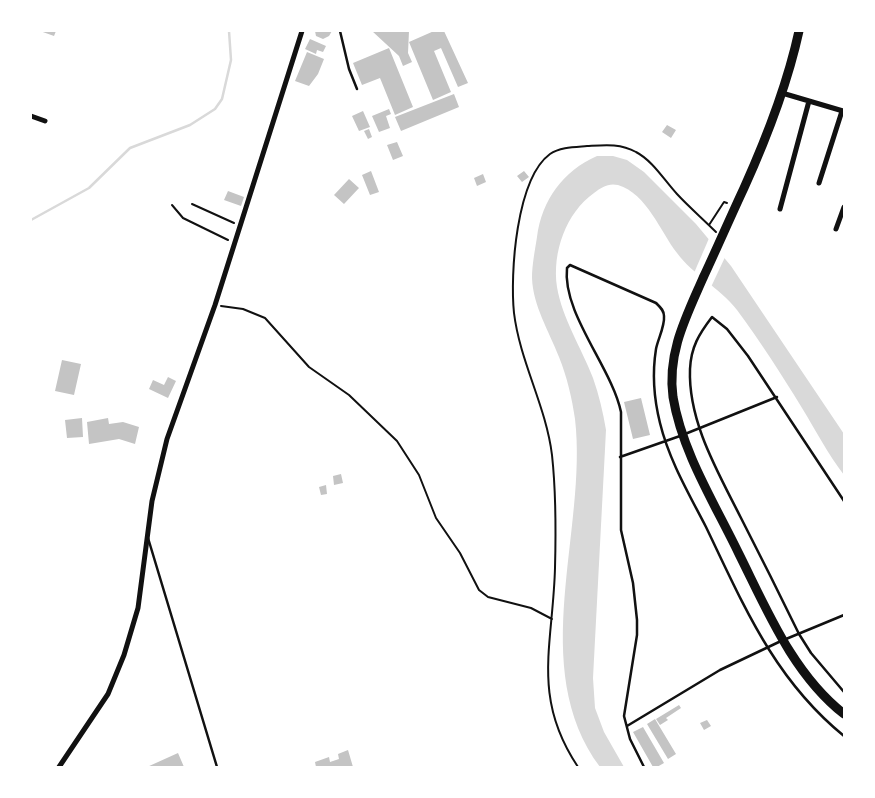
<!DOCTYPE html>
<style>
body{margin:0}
#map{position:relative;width:875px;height:798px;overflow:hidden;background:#fff;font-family:Manrope,sans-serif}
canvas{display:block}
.frame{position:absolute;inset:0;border:32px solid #fff;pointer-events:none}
</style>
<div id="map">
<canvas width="875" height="798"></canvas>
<div class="frame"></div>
</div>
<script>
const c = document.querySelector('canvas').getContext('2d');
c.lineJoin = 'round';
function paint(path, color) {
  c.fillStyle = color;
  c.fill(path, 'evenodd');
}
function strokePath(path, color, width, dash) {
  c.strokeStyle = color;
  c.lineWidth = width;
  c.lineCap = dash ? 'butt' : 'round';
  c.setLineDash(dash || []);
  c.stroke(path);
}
paint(new Path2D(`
 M597 156H613L627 160 644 172 696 224 731 266 844 434V475C828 454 816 431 802 408 782 375 760 341 737 310 719 287 693 275 677 253 660 231 647 194 618 185 608 183 602 187 594 193 566 213 552 252 557 287 562 318 582 349 593 378 599 395 603 412 606 430L593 678 595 708 604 732 624 767H600C526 667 588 531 575 419 572 398 567 377 559 357 549 331 533 306 532 278 532 265 535 250 537 237 542 200 563 171 597 156Z`), '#d9d9d9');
paint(new Path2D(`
 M710 236 726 255 711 287 694 273Z`), '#fff');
strokePath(new Path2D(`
 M31 220 89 188 130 148 190 125 215 109 222 99 231 60 229 31`), '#d9d9d9', 2.5);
paint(new Path2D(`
 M40 31H56L54 36Z
 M315 31H332L329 36 323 39 316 36Z
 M372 31H409L408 53 412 62 403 66 399 56Z
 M434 31H444L468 83 458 87 441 48 434 51 451 92 433 100 409 42Z
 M310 39 326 46 323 52 317 50 316 54 305 49Z
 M389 48 413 107 395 115 380 78 362 85 353 63Z
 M307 52 324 59 318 74 309 86 295 81Z
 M454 94 459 107 401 131 395 117Z
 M389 109 391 114 386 116 390 128 379 132 372 116Z
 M363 111 370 127 359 131 352 116Z
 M667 125 676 130 671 138 662 132Z
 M369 129 372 137 368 139 364 131Z
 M397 142 403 156 393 160 387 145Z
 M371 171 379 192 370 195 362 175Z
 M524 171 529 177 522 182 517 176Z
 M483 174 486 182 477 186 474 178Z
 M349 179 359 188 344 204 334 195Z
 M228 191 244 197 241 206 224 200Z
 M62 360 81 364 74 395 55 391Z
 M168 377 176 381 168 398 149 389 153 380 164 385Z
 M641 398 650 435 633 439 624 402Z
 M82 418 83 437 67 438 65 420Z
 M108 418 109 424 123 422 139 427 135 444 119 439 89 444 87 422Z
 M341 474 343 483 334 485 333 476Z
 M326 485 327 494 321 495 319 487Z
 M679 705 681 708 666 718 668 720 660 725 656 719Z
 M655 719 676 754 668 759 647 724Z
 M707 720 711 726 704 730 700 723Z
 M643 727 664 763 657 767H653L633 732Z
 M348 750 353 767H316L315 762 329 757 330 762 339 759 338 754Z
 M178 753 184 767H147Z`), '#c4c4c4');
strokePath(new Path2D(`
 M192 204 234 223
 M172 205 183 218 228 240
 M709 225 724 202 727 203
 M221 306 243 309 265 318 309 367 349 395 397 441 419 475 436 518 460 553 479 590 488 597 531 608 552 619
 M578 767C531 697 553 645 555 568 556 531 556 492 552 455 546 406 520 362 514 313 510 274 516 179 550 154 560 147 575 147 587 146 604 145 620 143 636 152 653 161 664 180 677 194 689 207 703 219 716 232`), '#111', 2);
strokePath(new Path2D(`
 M340 31 349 69 357 89
 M685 434 777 397
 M620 457 680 436
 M844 501 748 356 727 329 712 317C699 334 691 347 690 369 688 422 718 472 741 518 761 557 780 595 799 634L811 653 844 692
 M148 538 217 767
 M786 639 844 615
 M627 726 720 670 781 641
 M644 767 630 739 624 716 637 635V620L633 583 621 530V412C612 368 562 313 567 268L570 265 656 303C660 307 664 310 664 316 665 326 658 339 656 349 652 374 654 399 660 423 669 460 689 494 706 527 744 606 774 679 844 736`), '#111', 2.5);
strokePath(new Path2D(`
 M782 93 843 111
 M31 116 45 121
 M819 183 842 111
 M780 209 809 101
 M836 229 844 207
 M59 767 108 694 124 655 138 608 152 501 167 439 215 305 302 31`), '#111', 5);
strokePath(new Path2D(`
 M799 31C787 86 767 137 744 188 730 218 717 248 703 278 686 317 667 353 673 397 682 452 715 504 739 554 767 610 793 674 844 714`), '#111', 9);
</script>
